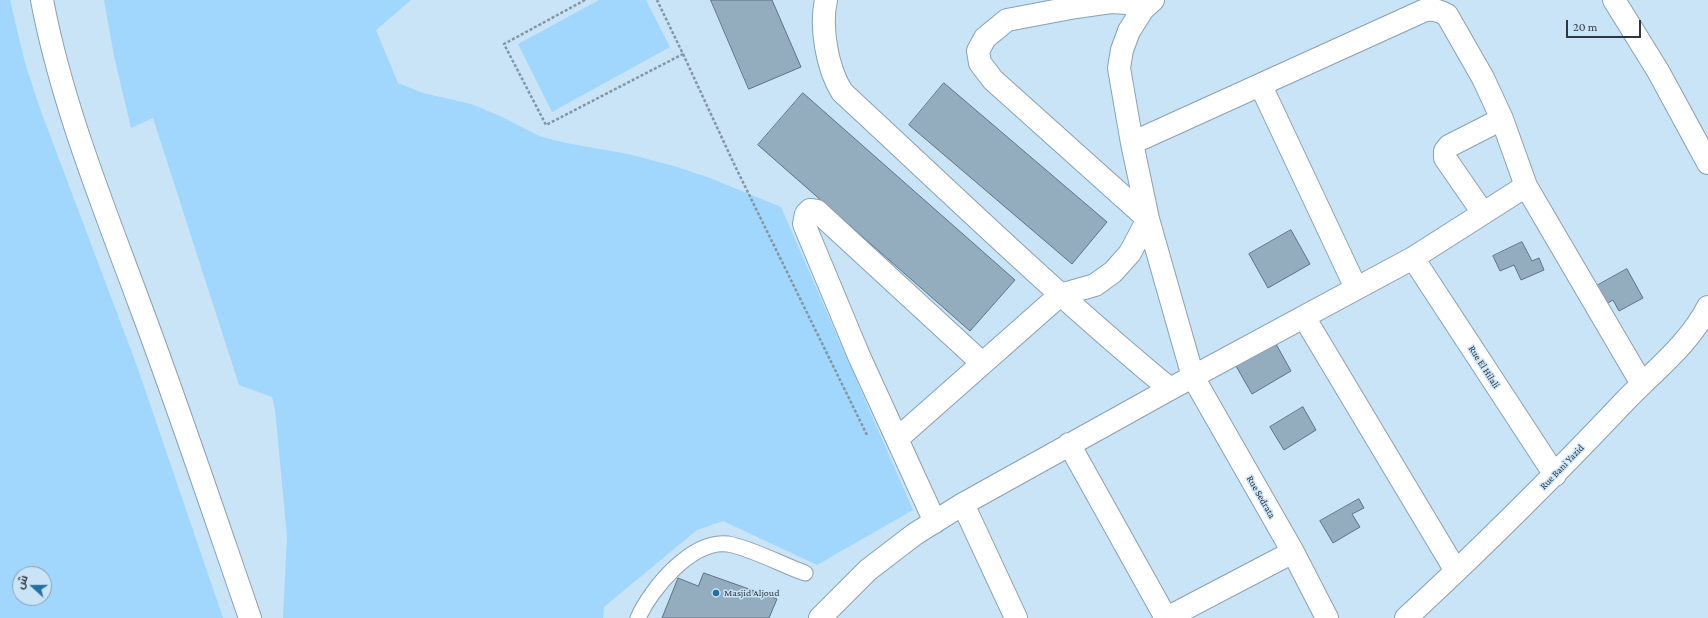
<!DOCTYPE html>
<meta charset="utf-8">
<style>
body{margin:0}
#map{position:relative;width:1708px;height:618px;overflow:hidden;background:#cae4f7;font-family:"Crimson Pro",Cairo,serif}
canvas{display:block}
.north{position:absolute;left:12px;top:566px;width:40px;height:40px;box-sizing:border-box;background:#cae4f7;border:1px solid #8b9fad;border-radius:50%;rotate:291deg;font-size:11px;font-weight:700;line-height:16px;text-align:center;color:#2d373f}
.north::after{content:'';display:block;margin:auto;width:14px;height:18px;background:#2172a4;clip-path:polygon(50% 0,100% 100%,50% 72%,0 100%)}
.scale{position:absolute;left:1566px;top:20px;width:75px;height:18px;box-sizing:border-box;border:2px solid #2d373f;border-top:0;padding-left:5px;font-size:12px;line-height:14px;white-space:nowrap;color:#2d373f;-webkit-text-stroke:3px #cae4f7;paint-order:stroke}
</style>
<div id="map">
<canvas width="1708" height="618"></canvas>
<div class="north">ش</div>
<div class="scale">20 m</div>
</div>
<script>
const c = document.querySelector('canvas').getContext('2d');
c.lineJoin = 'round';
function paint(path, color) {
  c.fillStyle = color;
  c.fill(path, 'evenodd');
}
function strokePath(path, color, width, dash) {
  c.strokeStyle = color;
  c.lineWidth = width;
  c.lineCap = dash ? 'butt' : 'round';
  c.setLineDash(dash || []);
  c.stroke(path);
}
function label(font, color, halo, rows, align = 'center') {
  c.font = font + ' "Crimson Pro",serif';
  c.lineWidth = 3;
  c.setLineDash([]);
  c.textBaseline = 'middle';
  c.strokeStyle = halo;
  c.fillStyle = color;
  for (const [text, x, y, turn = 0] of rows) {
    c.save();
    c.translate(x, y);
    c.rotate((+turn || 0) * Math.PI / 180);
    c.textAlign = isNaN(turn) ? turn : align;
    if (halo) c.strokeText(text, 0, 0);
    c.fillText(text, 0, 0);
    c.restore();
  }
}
paint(new Path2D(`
 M0 0H10L25 63 39 106 137 366 223 618H0ZM20 574H44V598H20Z
 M104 0H411L376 30 398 83 423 93 471 104 500 116 539 136 566 143 628 154 674 166 710 178 781 207 913 510 817 565 723 521 697 530 604 607 603 618H283L287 537 275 409 272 397 239 385 153 118 131 128 114 56Z
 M599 0H646L670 47 552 112 518 44Z`), '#a1d6fd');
const building = new Path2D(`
 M711 0H772L801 67 749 89Z
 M944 83 1107 222 1072 264 909 125Z
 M803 93 1015 280 970 331 758 145Z
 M1291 230 1310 264 1268 288 1249 254Z
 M1522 242 1532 261 1539 258 1544 270 1521 280 1514 265 1500 271 1493 256Z
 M1627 269 1643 298 1619 311 1613 300 1601 307 1591 289Z
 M1276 344 1291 371 1252 394 1236 366Z
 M1303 407 1316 430 1284 450 1270 427Z
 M1359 499 1364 508 1352 514 1360 527 1333 543 1320 521Z
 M704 573 777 599 769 618H662L678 578 698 586Z`);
paint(building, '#93acbe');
strokePath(building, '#5c7384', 1);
const lane = new Path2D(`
 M638 618C651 589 692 539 728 544 751 548 782 565 805 573`);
const street = new Path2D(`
 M826 0C820 27 827 68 842 92 950 192 1056 295 1170 389
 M1153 0 1143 9 1129 31 1122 50 1119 68 1132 143 1148 219 1193 377 1293 552 1327 618
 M1614 0 1658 71 1708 163
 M1261 86 1356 288
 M1132 143 1423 11C1432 8 1439 11 1447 15L1483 78 1502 119 1526 186 1642 384
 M1483 213 1445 158V151L1449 146 1502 119
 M1413 258 1555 475
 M1304 317 1456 571
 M897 439 1060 295 1095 285 1113 272 1130 253 1148 219 993 80 980 63 978 51 985 38 1007 20 1076 7 1111 2 1127 3 1143 9
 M1069 444 1166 618
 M963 504 1016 618
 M935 522 859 356 804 224 806 214 810 210 817 211 982 363
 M820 618 868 570 915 534 963 504 1170 389 1413 258 1526 186
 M1167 618 1293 552
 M1406 618C1482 548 1555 475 1626 400 1655 370 1689 344 1708 307`);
const secondary = new Path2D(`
 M42 0C62 105 103 205 140 305 179 409 214 514 250 618`);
strokePath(lane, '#88a1b3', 17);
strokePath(street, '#88a1b3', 24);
strokePath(secondary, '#88a1b3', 24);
strokePath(new Path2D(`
 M585 0 504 44 546 125 683 54 657 0
 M683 54 735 166 867 435`), '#8496a4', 2.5, [3, 2]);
strokePath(lane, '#fff', 15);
strokePath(street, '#fff', 22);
strokePath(secondary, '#fff', 22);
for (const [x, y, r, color] of [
 [716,593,4,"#2172a4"]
]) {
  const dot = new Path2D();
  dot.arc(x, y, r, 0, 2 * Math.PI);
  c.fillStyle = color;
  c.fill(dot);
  strokePath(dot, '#cae4f7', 1.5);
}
label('10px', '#2d373f', '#cae4f7', [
 ["Rue El Hilali",1484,367,57],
 ["Rue Bani Yazid",1562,467,-46],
 ["Rue Sedrata",1261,497,60]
]);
label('10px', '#2d373f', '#cae4f7', [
 ["Masjid Aljoud",724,593]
], 'left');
</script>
